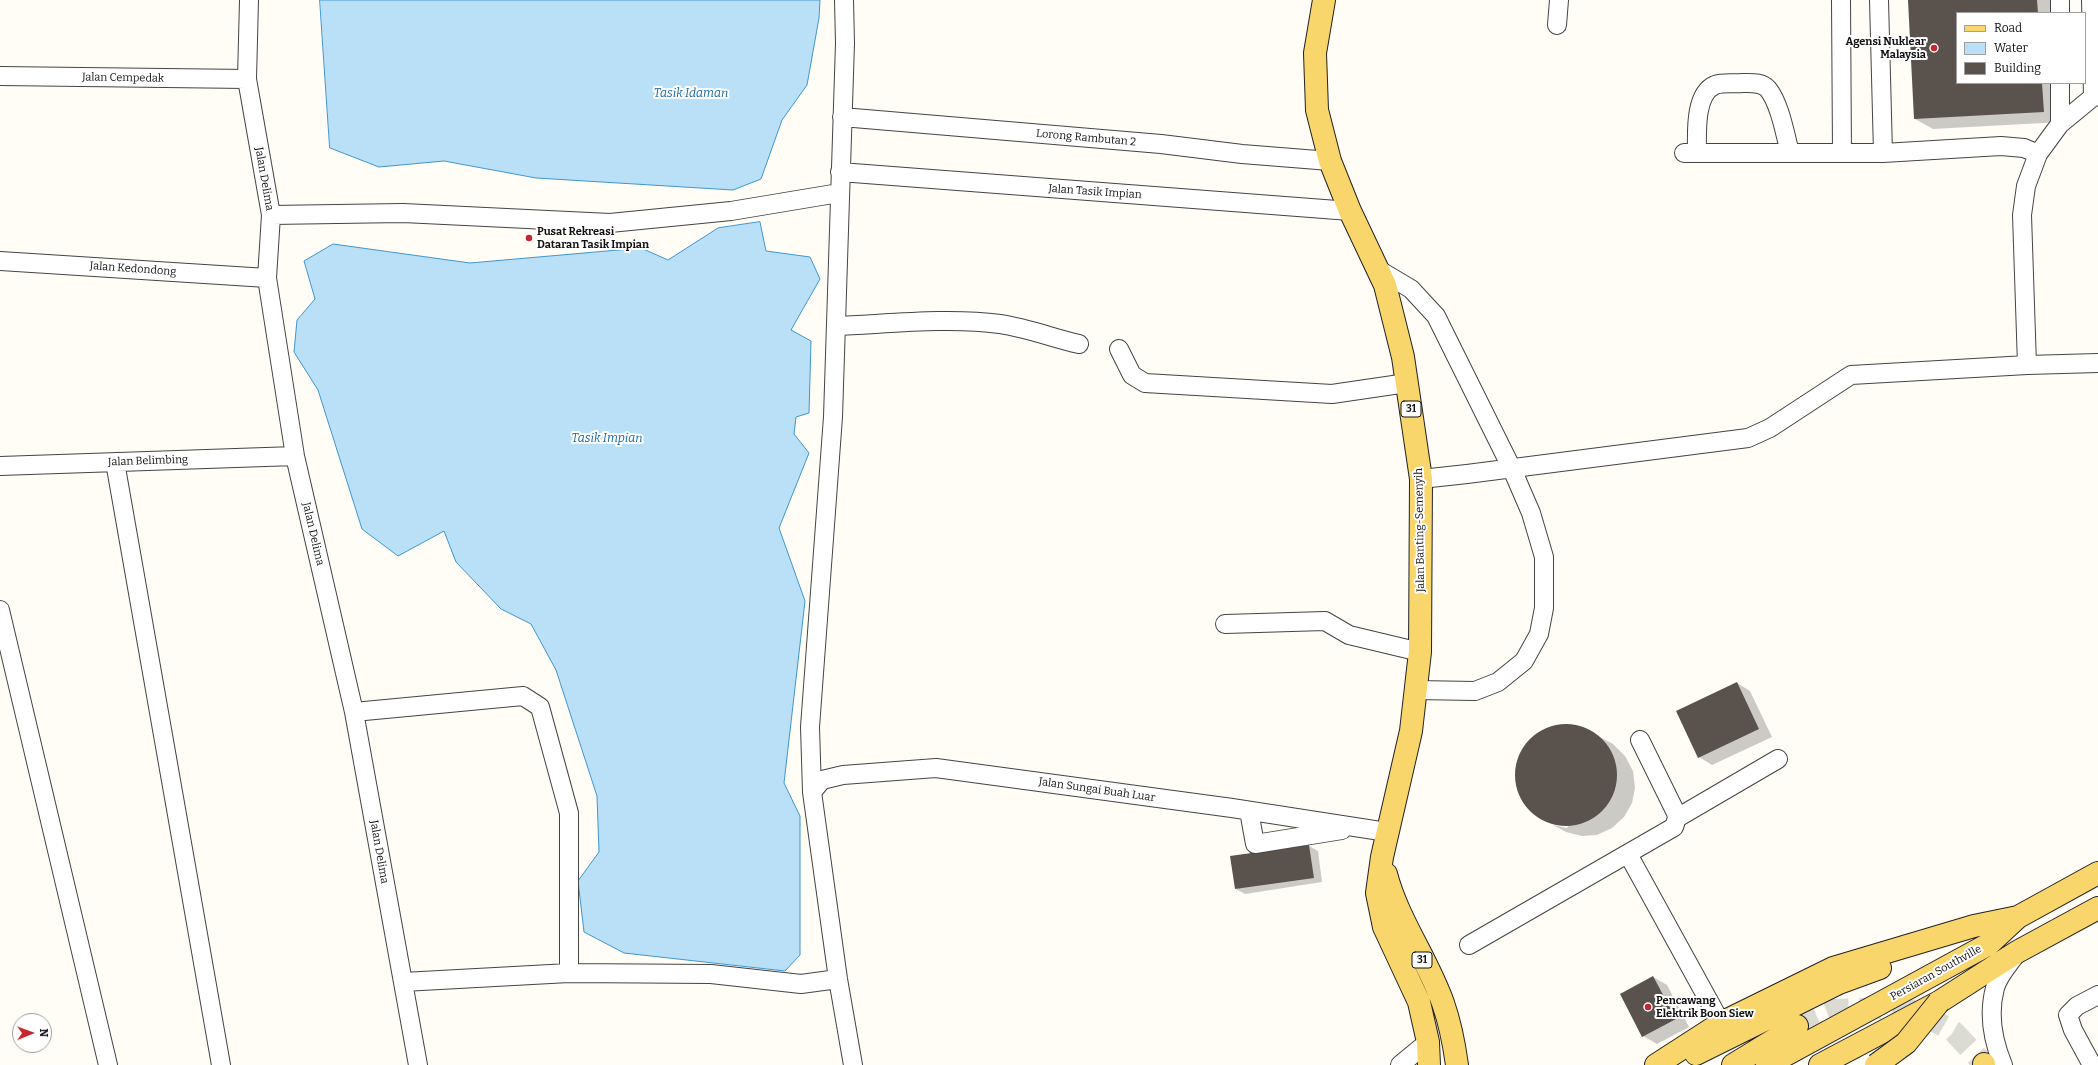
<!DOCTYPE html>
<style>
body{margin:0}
#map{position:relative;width:2098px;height:1065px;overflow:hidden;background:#fffdf5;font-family:Bitter,serif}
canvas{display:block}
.legend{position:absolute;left:1956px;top:12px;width:130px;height:72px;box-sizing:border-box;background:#fff;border:1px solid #a0a0a0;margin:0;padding:5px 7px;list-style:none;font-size:12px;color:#111}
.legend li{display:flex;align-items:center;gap:8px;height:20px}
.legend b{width:20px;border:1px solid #a0a0a0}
.north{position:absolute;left:12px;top:1013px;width:40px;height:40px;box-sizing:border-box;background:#fff;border:1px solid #a0a0a0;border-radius:50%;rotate:89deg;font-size:11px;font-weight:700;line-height:16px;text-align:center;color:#111}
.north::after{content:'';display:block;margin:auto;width:14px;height:18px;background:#c4262e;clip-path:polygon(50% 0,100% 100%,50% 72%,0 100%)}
</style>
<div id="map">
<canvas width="2098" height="1065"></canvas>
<ul class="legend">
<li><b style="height:5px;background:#f9d66b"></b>Road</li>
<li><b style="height:11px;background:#b9e0f7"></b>Water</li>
<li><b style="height:11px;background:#5a524d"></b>Building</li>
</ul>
<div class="north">N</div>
</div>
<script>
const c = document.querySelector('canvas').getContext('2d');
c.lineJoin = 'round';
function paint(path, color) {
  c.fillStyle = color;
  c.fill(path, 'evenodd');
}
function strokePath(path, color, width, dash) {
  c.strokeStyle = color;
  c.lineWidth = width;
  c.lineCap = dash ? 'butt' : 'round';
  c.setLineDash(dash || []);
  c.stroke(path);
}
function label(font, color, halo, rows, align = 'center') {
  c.font = font + ' Bitter,serif';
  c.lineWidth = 4;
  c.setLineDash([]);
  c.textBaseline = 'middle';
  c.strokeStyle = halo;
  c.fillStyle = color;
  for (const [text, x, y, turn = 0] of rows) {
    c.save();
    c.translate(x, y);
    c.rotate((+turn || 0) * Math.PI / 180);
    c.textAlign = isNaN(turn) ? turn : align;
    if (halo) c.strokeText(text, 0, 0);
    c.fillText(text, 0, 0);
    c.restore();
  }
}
const water = new Path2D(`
 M320 0H820L819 18 807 85 782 120 761 179 733 190 536 178 444 161 379 167 330 148Z
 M760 222 766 251 810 257 820 279 791 330 811 341 809 413 796 417 794 434 809 453 779 528 805 601 784 783 800 816V955L785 971 624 953 584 932 578 881 599 852 597 796 556 670 531 624 501 609 456 562 444 531 398 556 362 529 318 390 294 352 297 320 315 299 304 261 333 244 470 263 641 248 668 260 718 228Z`);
paint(water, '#b9e0f7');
strokePath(water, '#3f96cf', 1);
paint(new Path2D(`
 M1909 0H2055L2056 13H1957V83H2059L2062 122 1933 129 1915 119Z
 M1737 683 1750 691 1772 737 1712 765 1699 757Z
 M1562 725 1579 726 1613 744 1625 756 1633 771 1635 788 1632 803 1624 817 1612 828 1597 835 1582 836 1566 832 1553 825 1567 828 1568 826 1547 821 1533 813 1523 801 1517 786 1516 769 1521 752 1531 739 1545 729Z
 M1309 846 1318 851 1322 882 1245 894 1236 889Z
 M1653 977 1667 985 1689 1027 1657 1044 1643 1036Z`), '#0003');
paint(new Path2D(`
 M1908 0H2037L2038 13H1957V83H2042L2044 112 1914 119Z
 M1737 682 1759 729 1698 758 1676 711Z
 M1515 775a51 51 0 1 1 102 0a51 51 0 1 1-102 0Z
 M1309 845 1314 878 1235 889 1230 856Z
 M1653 976 1676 1019 1642 1037 1620 994Z`), '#5a524d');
strokePath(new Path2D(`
 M1797 1026 1835 1010 1880 1008 1917 1011 1954 1032 1984 1064`), '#dbdad3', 22, [22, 11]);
const minor = new Path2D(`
 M249 0 247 79 271 215 267 278 295 456 354 712 418 1065
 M844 0 845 43 833 417 810 727 812 792 838 979 853 1065
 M1841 0 1842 153
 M1879 0 1883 153
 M2091 0 2093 97
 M2060 13V0
 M1557 25 1559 0
 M0 76 247 79
 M842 117 1161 144 1242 154 1330 161
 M2060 124V83
 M1684 153H1883L2001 146 2024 148 2038 154
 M1697 153C1697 134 1694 94 1715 85 1723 82 1734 84 1743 83 1752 83 1762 82 1768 89 1780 104 1785 134 1790 153
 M840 172 1350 211
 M271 215 403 213 610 223 731 211 839 193
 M0 261 267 278
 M1379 270 1411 289 1436 316 1512 469 1531 513 1544 557V608L1539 634 1524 661 1498 682 1475 691 1416 690
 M836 326C887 324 949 317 1000 324 1027 328 1053 338 1079 344
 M1119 349 1132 375 1145 383 1332 394 1407 383
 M2027 365 2022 215 2026 186 2038 154 2060 124 2093 97 2098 96
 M115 462 221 1065
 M0 466 295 456
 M1421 479 1467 474 1748 438 1770 428 1851 375 2027 365 2098 363
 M0 610 108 1065
 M1225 624 1325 621 1349 635 1420 652
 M354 712 523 696 540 707 569 813V973
 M812 792 822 780 843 775 936 768 1232 808 1387 832
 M1249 811 1255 844 1342 830
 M1677 818 1778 759
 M1628 854 1721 1023
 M1469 945 1674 827 1677 818 1676 813 1640 740
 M403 982 569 973 711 974 801 984 838 979
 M1400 1065 1428 1042
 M2003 1065C1993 1041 1988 1014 1995 988 1998 976 2010 963 2017 953
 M2092 1065 2073 1030 2068 1015 2077 1006 2098 995`);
const major = new Path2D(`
 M1324 0 1315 53 1317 110 1330 161 1350 211 1385 285 1403 357 1421 479 1420 652 1411 731 1382 857 1377 893 1384 927 1419 1002 1428 1042 1429 1065
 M1386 874C1398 920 1427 958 1443 1003 1450 1023 1454 1043 1457 1065
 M1696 1054 1839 983 1880 968
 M1984 1064V1065
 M1656 1065 1721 1023 1833 968 1974 926 2018 917
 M1733 1065 1797 1026
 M1767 1065 1989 944 2018 917 2098 873
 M1820 1065 1939 1002 2017 952 2098 908`);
strokePath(minor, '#444', 20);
strokePath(major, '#222', 24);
strokePath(minor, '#fff', 18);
strokePath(major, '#f9d66b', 22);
const majorBridge = new Path2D(`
 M1876 1065 1906 1043 1939 1002`);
strokePath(majorBridge, '#222', 24, []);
strokePath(majorBridge, '#f9d66b', 22);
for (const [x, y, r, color] of [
 [1934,48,4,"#c4262e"],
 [529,238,4,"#c4262e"],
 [1648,1007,4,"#c4262e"]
]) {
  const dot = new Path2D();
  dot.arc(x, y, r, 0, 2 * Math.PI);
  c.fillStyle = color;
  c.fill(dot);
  strokePath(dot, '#fff', 1.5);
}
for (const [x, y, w] of [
 [1411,409,20],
 [1422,960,20]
]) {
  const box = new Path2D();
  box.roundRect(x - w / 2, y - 8, w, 16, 3);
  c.fillStyle = '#fff';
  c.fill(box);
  strokePath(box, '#111', 1);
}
label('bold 10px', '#111', null, [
 ["31",1411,409],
 ["31",1422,960]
]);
label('bold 11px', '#111', '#fff', [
 ["Agensi Nuklear",1926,42,"right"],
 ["Malaysia",1926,55,"right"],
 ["Pusat Rekreasi",537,232],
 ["Dataran Tasik Impian",537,245],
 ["Pencawang",1656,1001],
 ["Elektrik Boon Siew",1656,1014]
], 'left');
label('11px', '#111', '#fff', [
 ["Jalan Cempedak",123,78,1],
 ["Lorong Rambutan 2",1086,138,5],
 ["Jalan Delima",264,179,80],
 ["Jalan Tasik Impian",1095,192,4],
 ["Jalan Kedondong",133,269,4],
 ["Jalan Belimbing",148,461,-2],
 ["Jalan Banting-Semenyih",1420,530,-91],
 ["Jalan Delima",313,534,77],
 ["Jalan Sungai Buah Luar",1097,790,8],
 ["Jalan Delima",379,852,80],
 ["Persiaran Southville",1936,973,-29]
]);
label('italic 12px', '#1768a6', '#fff', [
 ["Tasik Idaman",691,94],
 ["Tasik Impian",607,439]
]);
</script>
